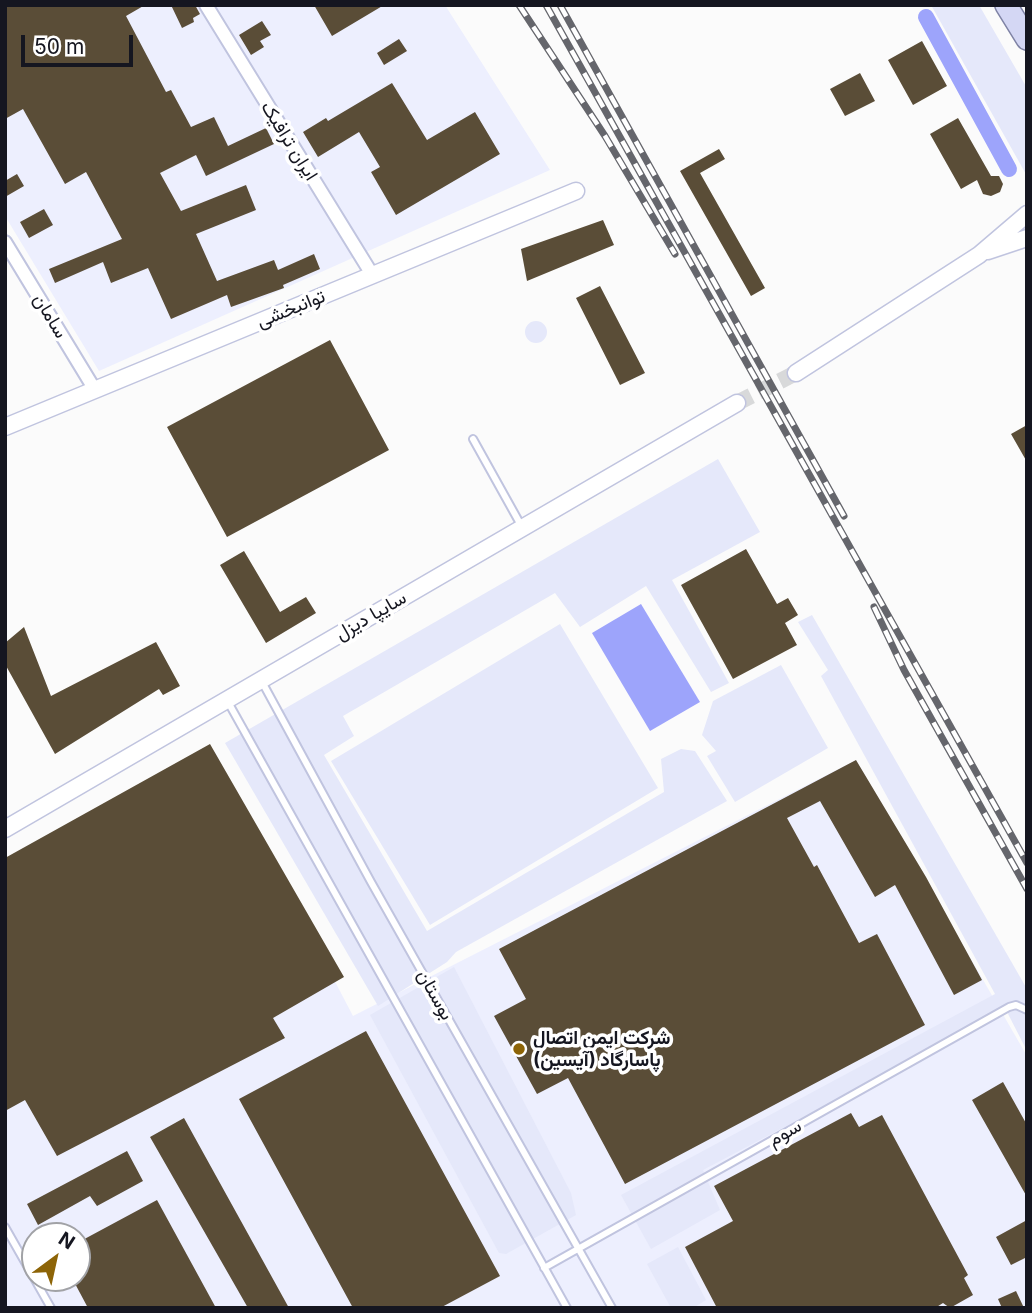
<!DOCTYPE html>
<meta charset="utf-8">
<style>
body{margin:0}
#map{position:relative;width:1032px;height:1313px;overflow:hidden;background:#fbfbfb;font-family:Inter,sans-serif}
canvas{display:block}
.frame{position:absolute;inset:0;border:7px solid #151620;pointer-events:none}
.north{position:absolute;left:21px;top:1222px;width:70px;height:70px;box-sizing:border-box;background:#fff;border:2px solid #a1a2a6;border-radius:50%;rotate:33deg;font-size:19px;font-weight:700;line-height:28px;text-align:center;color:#151620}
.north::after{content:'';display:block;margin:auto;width:24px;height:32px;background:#8d6407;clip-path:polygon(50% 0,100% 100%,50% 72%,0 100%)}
.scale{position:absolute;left:21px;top:35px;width:112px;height:32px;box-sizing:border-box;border:4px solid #151620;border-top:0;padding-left:9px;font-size:21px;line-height:24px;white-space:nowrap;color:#151620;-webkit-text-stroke:5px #fff;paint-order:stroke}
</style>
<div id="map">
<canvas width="1032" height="1313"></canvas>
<div class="frame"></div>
<div class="north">N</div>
<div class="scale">50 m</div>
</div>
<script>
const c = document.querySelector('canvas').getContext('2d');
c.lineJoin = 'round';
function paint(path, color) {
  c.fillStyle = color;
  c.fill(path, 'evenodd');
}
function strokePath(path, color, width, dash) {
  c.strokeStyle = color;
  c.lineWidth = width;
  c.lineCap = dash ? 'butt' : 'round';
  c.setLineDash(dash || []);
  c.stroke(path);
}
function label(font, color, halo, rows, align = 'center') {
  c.font = font + ' Inter,Vazirmatn,sans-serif';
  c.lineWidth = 7;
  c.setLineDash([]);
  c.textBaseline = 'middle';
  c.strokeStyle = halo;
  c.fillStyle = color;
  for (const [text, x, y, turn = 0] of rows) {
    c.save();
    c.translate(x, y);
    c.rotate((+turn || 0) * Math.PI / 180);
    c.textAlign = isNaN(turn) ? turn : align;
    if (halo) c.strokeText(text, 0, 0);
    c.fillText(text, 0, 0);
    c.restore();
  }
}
paint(new Path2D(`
 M5 5H445L550 170 99 371 5 216Z
 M215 752 353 1016 856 760 1027 1056V1308H5V871ZM35 1236H77V1278H35Z`), '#edeffe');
paint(new Path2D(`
 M931 5H979L1027 88V176Z
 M525 332a11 11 0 1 1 22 0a11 11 0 1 1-22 0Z
 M718 459 760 532 672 580 729 683 711 692 646 586 580 627 555 593 343 716 354 736 324 755 427 931 664 792 661 759 681 749 695 751 727 801 456 952 447 962 378 1006 225 743Z
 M812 615 1027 989V1051L1006 1010 703 1170 720 1210 651 1249 621 1195 995 994 821 676 828 670 798 622Z
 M560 624 658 788 430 925 331 761Z
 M781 665 828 748 735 802 707 756 716 751 702 735 713 701Z
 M454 967 571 1193 576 1215 506 1254 499 1253 370 1015Z
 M678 1247 706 1300 693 1308H671L647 1264Z`), '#e5e8fa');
paint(new Path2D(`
 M641 604 700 702 650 731 592 633Z`), '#9da4fb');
strokePath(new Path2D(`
 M926 17 1009 169`), '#9da4fb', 16);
paint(new Path2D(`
 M5 5H145L126 16 166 92 171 90 191 127 214 117 228 146 266 128 274 144 206 176 196 155 160 173 181 211 246 185 256 210 196 234 217 281 274 260 278 270 314 254 320 269 283 285 284 288 231 307 227 295 171 319 148 268 111 283 103 262 55 283 49 269 122 239 86 172 65 184 23 109 5 119Z
 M171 5H195L200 14 193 18 194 22 182 28Z
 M314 5H384L332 36Z
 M262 21 271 35 260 41 264 47 251 55 239 35Z
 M399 39 407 51 384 65 377 53Z
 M922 41 947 86 913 105 888 60Z
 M860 73 875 101 845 116 830 89Z
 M392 83 427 140 475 112 500 154 396 215 371 172 380 167 359 132 318 157 303 132 326 118 328 121Z
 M958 118 991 176H999L1003 184 1000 192 991 196 983 194 977 180 961 189 930 134Z
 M719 149 725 159 700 173 765 288 751 296 680 171Z
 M17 174 24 186 5 197V181Z
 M44 209 53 225 29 238 20 222Z
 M603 220 614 245 527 281 521 249Z
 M600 286 645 373 620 385 576 298Z
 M330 340 389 450 227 537 167 427Z
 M1027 425V462L1011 434Z
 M746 549 777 604 788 598 798 615 785 623 797 645 733 679 681 585Z
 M244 551 280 612 306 597 316 613 266 643 220 565Z
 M24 627 51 696 156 642 180 686 163 695 159 689 55 754 5 664V643Z
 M210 744 344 977 273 1018 285 1038 57 1156 25 1100 5 1111V858Z
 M856 760 926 877 982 980 954 995 895 885 875 897 820 801 787 818 814 867 817 865 859 943 877 934 925 1025 625 1184 568 1078 537 1094 494 1016 526 999 499 949Z
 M366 1031 500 1276 440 1308H353L239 1099Z
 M1003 1082 1027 1125V1197L972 1100Z
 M851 1113 859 1127 882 1115 968 1275 964 1278 973 1295 950 1308 943 1303 935 1308H717L685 1247 733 1221 714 1186Z
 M184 1118 289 1308H248L150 1137Z
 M127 1151 143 1181 97 1206 90 1196 38 1225 27 1204Z
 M157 1200 216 1308H88L72 1278H77V1243Z
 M1027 1220V1257L1011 1265 996 1237Z
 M1016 1291 1024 1308H1002L998 1299Z`), '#5a4d37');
strokePath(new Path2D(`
 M737 403 796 373`), '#d8d9da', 16, [16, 8]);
const service = new Path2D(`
 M473 439 522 527
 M261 680 371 882 612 1308
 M228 702 567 1308
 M5 1227 51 1308
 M544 1268 1009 1007 1016 1005 1027 1010`);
const minor = new Path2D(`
 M206 5 373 276
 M5 242 95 390`);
const tertiary = new Path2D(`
 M988 251 1027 238
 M796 373 979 255 1027 214
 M5 427 576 191
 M5 829 737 403`);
const primary = new Path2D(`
 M1006 5 1027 39`);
strokePath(service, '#c0c4df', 10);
strokePath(minor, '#c0c4df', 16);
strokePath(tertiary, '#c0c4df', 19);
strokePath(primary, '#7f83a5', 24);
strokePath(service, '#fff', 6);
strokePath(minor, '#fff', 12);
strokePath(tertiary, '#fff', 16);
strokePath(primary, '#d4d7f4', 21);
const rail = new Path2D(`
 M519 5 605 136 675 254
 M546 5 1027 863
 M560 5 844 516
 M874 607 904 670 1027 889`);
strokePath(rail, '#65666c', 7);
strokePath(rail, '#fff', 4.5, [13]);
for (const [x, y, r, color] of [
 [519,1049,7,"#8d6407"]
]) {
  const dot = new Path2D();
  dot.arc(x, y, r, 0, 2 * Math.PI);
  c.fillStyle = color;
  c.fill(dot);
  strokePath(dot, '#fff', 2.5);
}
label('19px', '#151620', '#fff', [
 ["ایران ترافیک",289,141,58],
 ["توانبخشی",291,309,-22],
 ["سامان",50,316,59],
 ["سایپا دیزل",371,616,-30],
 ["بوستان",435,995,61],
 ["سوم",785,1133,-29]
]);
label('bold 19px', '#151620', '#fff', [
 ["شرکت ایمن اتصال",533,1038],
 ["پاسارگاد (آیسین)",533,1060]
], 'left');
</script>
